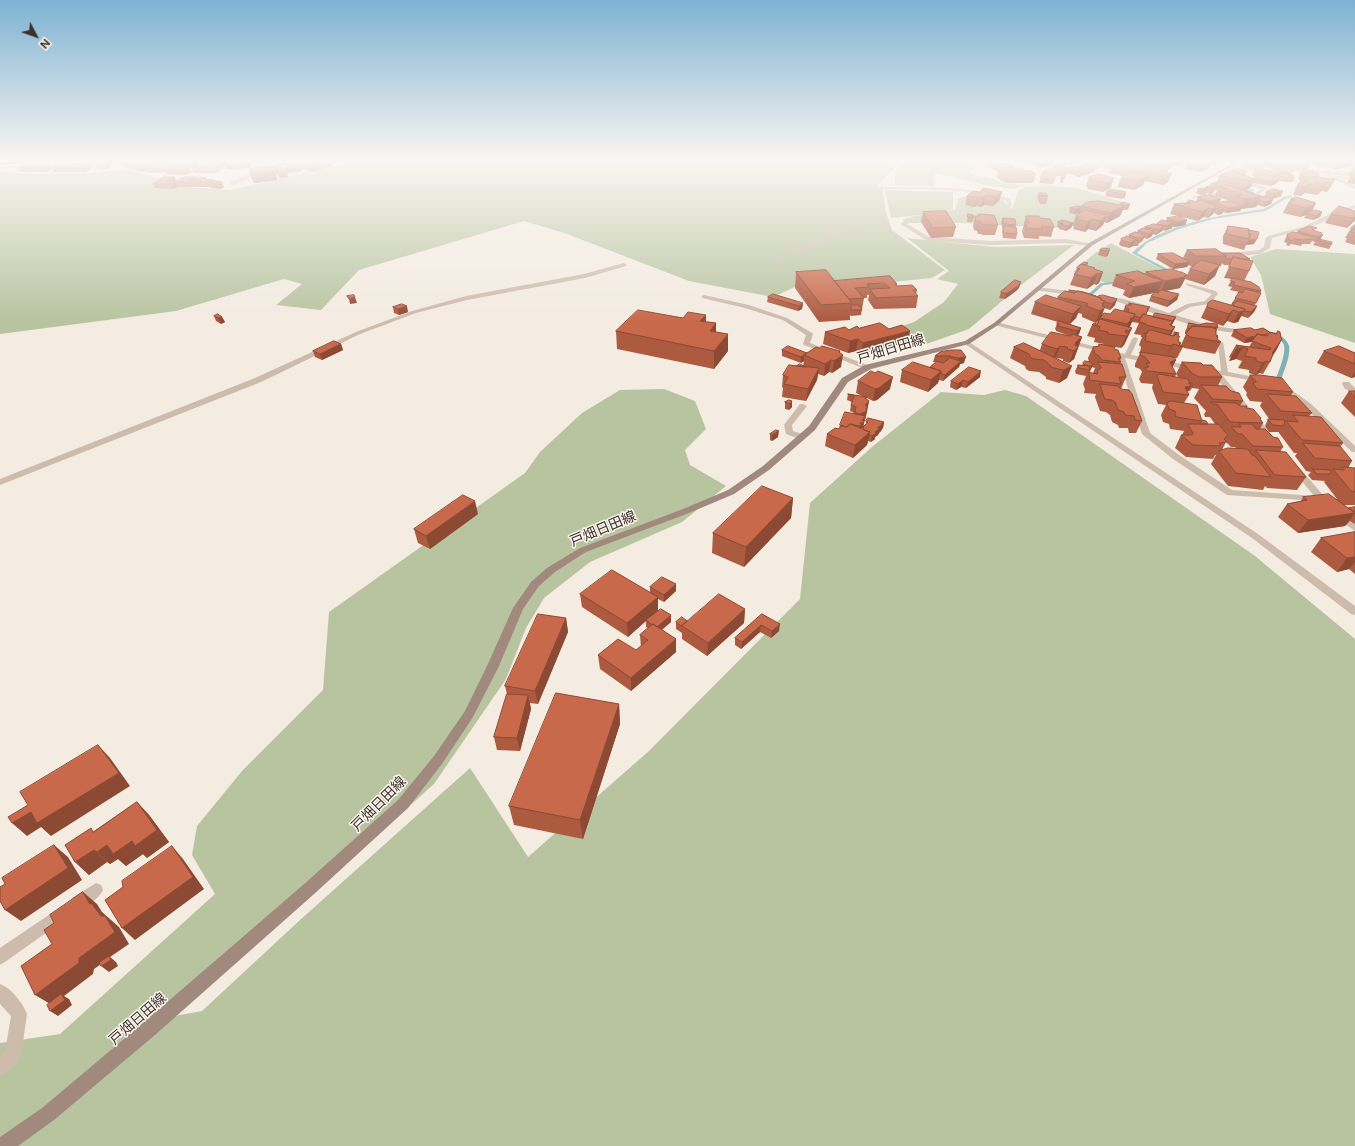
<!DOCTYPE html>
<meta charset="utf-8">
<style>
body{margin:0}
#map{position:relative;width:1355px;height:1146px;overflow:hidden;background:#f4ebe1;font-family:Inter,sans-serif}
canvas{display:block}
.north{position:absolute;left:16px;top:16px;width:40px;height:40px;-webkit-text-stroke:3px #fbf5ee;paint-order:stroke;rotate:131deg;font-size:11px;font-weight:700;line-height:16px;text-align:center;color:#3b302b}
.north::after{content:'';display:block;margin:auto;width:14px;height:18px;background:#3b302b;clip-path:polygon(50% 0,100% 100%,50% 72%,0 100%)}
</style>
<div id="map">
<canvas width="1355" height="1146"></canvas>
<div class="north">N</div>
</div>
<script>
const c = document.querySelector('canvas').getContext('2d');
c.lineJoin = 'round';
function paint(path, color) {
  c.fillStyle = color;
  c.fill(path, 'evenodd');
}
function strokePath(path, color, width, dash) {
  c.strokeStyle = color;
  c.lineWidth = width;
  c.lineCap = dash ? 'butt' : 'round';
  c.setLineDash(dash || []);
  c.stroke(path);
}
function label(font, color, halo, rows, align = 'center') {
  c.font = font + ' Inter,"Noto Sans JP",sans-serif';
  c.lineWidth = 3;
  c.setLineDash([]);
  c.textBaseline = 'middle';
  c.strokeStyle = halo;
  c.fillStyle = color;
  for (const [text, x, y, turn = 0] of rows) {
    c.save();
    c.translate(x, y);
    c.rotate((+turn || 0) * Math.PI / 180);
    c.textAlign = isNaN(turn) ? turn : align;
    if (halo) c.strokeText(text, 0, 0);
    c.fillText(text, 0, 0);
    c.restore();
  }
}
paint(new Path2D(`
 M354 162H980L970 172 973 175 989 177 1002 183 1026 185 1014 189 985 185 935 173 934 186 895 185V170L900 166 903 165 898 164 877 186 892 230 945 270 932 278 853 286H797L773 297 689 281 567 234 524 221 359 270 321 310 276 305 302 284 284 279 176 311 0 334V172L35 174 95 173 126 169 189 187 230 190Z
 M1044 185 1077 188 1130 204 1110 213 1093 210 1069 226 1053 228 962 223H908L902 220C919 213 937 214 955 210L958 199 971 194 1002 199 1012 210 1018 191 1024 187Z
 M885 190 953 192V210L935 213 891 218Z
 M907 238 995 247 1074 245 1021 285 969 329 918 347 891 330 914 322 944 302 958 284 937 279 949 271Z
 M1111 243 1174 276 1107 283 1073 272 1095 253Z
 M1276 249 1355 254V343L1270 314 1261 275 1250 257Z
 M664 389 695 401 706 429 685 450 690 465 726 486 682 522 590 562 544 598 526 628 506 679 434 784 175 1016 202 1011 300 920 470 768 528 857 649 751 800 599 810 503 872 447 941 392 984 395 1005 390 1026 396 1255 556 1355 639V1146H0V1043L60 1034 215 894 192 855 197 826 242 771 323 690 329 612 525 473 540 452 582 413 620 390Z`), '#b8c4a0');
paint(new Path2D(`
 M1333 173 1355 174V176L1334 175Z
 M1253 189 1254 191 1237 193 1235 192Z
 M1225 192 1226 194 1193 198 1191 197Z
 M1291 195 1292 197C1282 199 1275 207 1265 211L1213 219 1179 229 1147 243 1137 253 1173 272 1172 275H1170L1169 273 1132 253C1161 223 1223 215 1263 209 1273 205 1280 197 1291 195Z
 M1122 281H1123V283L1103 285 1090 297 1086 296 1101 283Z
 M1272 332C1276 332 1278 333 1281 336 1284 338 1288 342 1289 346 1291 357 1283 371 1281 381L1278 383 1275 381C1278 373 1288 350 1283 343 1280 339 1276 336 1272 334Z`), '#7fb0b2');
paint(new Path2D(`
 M1330 175 1355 178V180L1332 177Z`), '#cdbbac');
paint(new Path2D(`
 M178 162H218L216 163 0 168V166Z
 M260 162H264C258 174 243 185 229 185V183L252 173Z
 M1225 168 1355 172V174H1329L1355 186V189L1324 175V173L1223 170Z
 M1213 174 1263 186 1267 189 1259 194 1262 198 1258 199 1254 194 1261 189 1211 176Z
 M880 187 950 188 993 193 1010 199 1012 205 1010 210 1008 211 922 219 913 220 907 224 929 237 991 241 1065 239 1094 244 1091 246 1065 243 991 245 928 241 900 224 909 218 922 215 1006 209 1008 205 1006 201C983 187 911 190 883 189L886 219 866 223 778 259 773 258 863 221 881 217 878 188Z
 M1355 205V208L1309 228 1272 238 1270 248 1260 254 1231 257 1228 255 1231 253 1259 250 1264 247 1265 239 1268 236 1305 226 1334 212Z
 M624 263 627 265 626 266 585 278 467 300 416 313 360 334 261 382 0 485V479L255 378 356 332 412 311 466 296 584 274Z
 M1186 283 1216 291 1218 294 1209 304 1190 307 1175 315 1208 325 1249 331V333L1227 332 1198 327 1118 302 1101 298C1110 292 1157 309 1169 313L1187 304 1205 301 1212 294 1186 285Z
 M1037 287 1077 292 1080 294 1077 296 1035 290V288Z
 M704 295 749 305 787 318 812 333 813 334 810 343 872 367 868 369H865L804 345 803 344 806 335 783 320 745 308 702 298V296Z
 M996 322 1125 354 1132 339 1135 337 1138 339 1131 355 1221 371 1218 343 1223 342 1228 372 1260 378 1264 380 1260 382 1222 375 1273 436V440H1267L1213 374 1125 358 1150 433 1179 455 1232 490 1314 496 1292 469 1296 466 1299 467 1328 501 1323 504 1318 501 1227 495 1173 459 1142 434 1118 356 994 325V323Z
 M1343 382H1349L1355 388V393L1345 389 1342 384Z
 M1278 385H1284L1310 403 1355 446V452H1352L1304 407 1278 389Z
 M800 404H803L807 406 792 425 793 431 805 435V439H799L786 434 784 425Z
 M1338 512 1355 523V531L1335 517 1333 515 1335 513Z
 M96 883 101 885 103 890C99 899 86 907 77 910L72 908 70 903 72 898Z
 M62 906 67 908 69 913 67 918 5 962 0 965V948Z
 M0 984C11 988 23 1003 27 1014L21 1056C18 1065 9 1072 0 1075V1056L5 1052 11 1016 0 1004Z`), '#cdbbac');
paint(new Path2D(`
 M965 342H969L1258 534 1355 606V615L1351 614 1252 538 965 344Z`), '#cdbbac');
paint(new Path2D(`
 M1235 162H1239L1093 245 998 325 969 344 871 369 848 382 815 430 769 470 734 494 689 513 586 552 555 572 539 586 523 609 499 666 473 717 442 764 408 808 313 895 155 1035 54 1120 18 1146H0V1137L42 1108 143 1023 303 885 398 800 434 756 465 711 487 666 513 608 531 582 547 568 580 548 683 509 728 490 763 466 809 426 842 378 865 365 965 341 994 323 1089 243Z`), '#a18a7d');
paint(new Path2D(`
 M96 162H120L110 163 111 166 107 169H97L95 165 97 164Z
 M139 162 163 163H180L199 164 197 167 206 166 212 162H224L225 165 252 163 249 168 227 169 225 165 216 173H194L192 169 194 168H189L191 172 185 175 166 174 165 172 148 173 147 170 143 172 136 171 135 169H134L125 168 123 163Z
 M282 162H339L337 163H331L332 166 312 172 303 169 300 172 287 173 288 177 279 178 278 174H277V180L254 183 250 174 283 165ZM288 164 285 168V170H284L283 165Z
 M1026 162H1052L1051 165 1042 168Z
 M1055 162H1080L1075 165 1066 164 1061 165 1067 168 1084 165 1085 162H1101V163H1102L1101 167 1097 169H1095L1094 172 1079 177 1068 173 1065 175 1063 183 1060 182 1061 174V176H1056L1053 184 1039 183 1043 172 1047 170 1054 168 1055 166 1059 165 1054 163Z
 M1103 162H1185L1179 166 1172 165 1170 169H1168L1167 171 1168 172V182L1163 185 1145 181 1143 185 1134 190 1117 187 1121 178 1123 176 1109 173 1111 169 1102 167Z
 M1193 162H1221L1213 165 1208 164V170L1200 172 1184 169 1186 165Z
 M1248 162H1355V184L1347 183 1350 177 1348 176 1354 165H1351L1350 167 1335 169 1328 167 1322 168 1307 162 1309 164 1308 166H1309L1307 170 1319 176V177L1335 179 1330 188 1327 192 1321 191 1318 195 1304 193 1301 196 1293 195 1297 185 1301 182 1298 178 1302 170H1293L1291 175 1295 178 1293 182H1286L1278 181 1277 183 1271 186 1253 183 1250 188 1245 190 1257 196 1264 197 1266 192 1281 196 1273 199 1271 204 1264 207 1257 205 1256 207 1241 209 1240 211 1226 213 1223 212 1222 214 1218 215 1214 213 1212 215 1208 218 1203 217 1198 221 1170 214 1174 204 1186 203 1187 202 1196 201 1198 197 1221 199 1219 203 1233 202 1215 196 1217 191 1215 190 1213 193 1209 194 1207 193 1206 195H1200L1196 193 1198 189H1205L1206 187 1210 186 1211 184 1217 183 1220 175 1247 171 1244 175 1253 178 1257 177 1252 176 1254 171 1259 170 1243 168 1245 164ZM1264 167 1270 168 1272 170H1277L1276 172 1261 170Z
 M91 163 93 167 85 172H66L65 171 63 172H54L51 168 66 166V167Z
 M988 163 1014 166V168L1036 174 1033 183H1007L1001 181 997 177 998 171 987 167Z
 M49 165 52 169 47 172H21L18 168Z
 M1099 174 1111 187 1103 192 1087 189 1088 187 1086 186 1089 177Z
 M197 177V178H206L207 179 213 180V181L224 187 220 189 211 188 210 187H177L173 189 155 188 153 184 176 182Z
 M1107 191 1126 192 1125 197 1122 199 1105 196Z
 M979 192H1002L999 201 993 206 984 205 981 207 976 206 974 207 965 205 967 196Z
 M1039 193 1048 196 1046 204H1040L1037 197Z
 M1296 197 1312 211 1322 212 1320 217 1313 220 1304 218 1306 215 1300 217 1283 213 1288 203 1289 202 1291 199Z
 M1120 204H1130L1128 209 1126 210H1123L1120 216 1107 223 1104 222 1103 225 1096 231 1088 229 1085 232 1073 229 1074 226H1072L1076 216 1079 213 1074 214 1069 213 1070 208 1081 207V206L1119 205Z
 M1349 210 1355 211V222L1354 221 1347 228 1325 223 1331 214Z
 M923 212 956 227 953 237 931 238 921 222Z
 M968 214 974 217 972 222H967Z
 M978 214 998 225 995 235H982V234H978L977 231 974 230 973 226 975 216H978Z
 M1026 216 1040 218 1054 227 1051 237 1039 236V239L1024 238 1022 232Z
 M1003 218 1016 225 1015 227 1017 234 1016 239 1003 238 1002 231 1003 229 1001 223Z
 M1167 218 1187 220 1185 225 1174 227 1172 226V228L1165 231 1163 230 1162 231 1156 235 1152 234V236L1147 239 1144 238 1140 243H1139L1138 246H1133L1129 248 1121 246 1119 244 1121 239 1129 237V235L1137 233 1138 231 1144 228 1145 227 1157 225V224L1166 221Z
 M1058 222 1073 223 1071 228 1066 231 1059 229V228L1057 227Z
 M1355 225V245L1345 242 1347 238H1345L1351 228Z
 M1228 226 1249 230 1254 244 1246 245 1244 250 1223 244V236Z
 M1298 231H1315L1321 234 1320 239 1332 244 1329 249 1313 245 1315 242 1312 241 1310 244H1302L1301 246 1291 244 1289 246 1286 245 1287 243 1284 242 1287 235 1296 233Z
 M1110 249 1108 255 1106 257 1098 255 1100 250Z
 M1187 250 1222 253 1250 259 1249 260V271L1244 281 1261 291 1260 293H1261L1254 306H1257L1254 312 1248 318 1241 316 1238 322 1233 323 1227 321 1223 326 1201 318 1208 303 1231 305 1239 292 1230 290 1232 287 1228 286 1232 279 1224 278 1230 265H1224L1222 263 1221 266H1219L1215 276 1204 285 1185 279 1190 269 1192 267 1189 265 1187 267 1173 269 1156 259 1158 254 1183 258Z
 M1088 263 1087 266 1095 268V269L1103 272 1099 283 1096 285 1094 284 1087 289 1070 285 1077 268Z
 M796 272 834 281 897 284V286L917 290 916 294 918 296 916 308 874 309 868 300 869 295H867V298H864L861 315 851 316 850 315V320L819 322 795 288Z
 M1146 272 1182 285 1181 286 1180 288 1165 291 1179 294 1177 300 1167 307 1149 301 1151 296 1154 293 1129 298 1123 295 1125 290 1112 286 1116 275H1145Z
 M1019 288 1016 291 1005 299 999 298 1001 292Z
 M1069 290 1096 296 1115 305 1110 310 1104 308 1101 316 1123 311 1125 307 1128 305 1129 303 1150 307 1146 315 1153 317H1176L1173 323 1171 326 1175 327 1171 335H1172L1174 332 1179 333 1178 335V340L1179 342 1181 343 1180 344 1181 345 1186 334H1185V332L1189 323 1199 325 1206 323 1218 327 1216 331V335L1218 336 1217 340 1221 342 1215 354 1184 348 1183 347 1177 358H1174L1176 360 1172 367 1176 374 1175 377 1179 378 1176 374 1182 362 1203 365 1222 377 1218 386 1231 391 1243 401 1240 406 1246 408 1260 419 1263 423 1260 429 1283 447 1280 452 1306 477 1297 490 1267 488 1265 486 1263 490 1228 486 1211 464 1216 455H1215L1213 459 1186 457 1175 448 1181 435H1182L1184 431 1170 429 1169 424 1163 422 1161 415 1166 405 1158 404 1152 388 1153 384 1141 383 1139 379 1142 372 1140 369 1135 367V364L1140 353 1141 347 1139 345 1142 337H1141V335L1134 334 1139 323 1132 322 1130 327 1132 328 1124 345 1121 348 1115 347 1114 349 1121 358 1120 361 1121 362 1120 364 1126 377 1121 389H1120L1142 421 1136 433H1129L1128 428H1119L1118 425 1112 422 1110 415 1106 412 1100 411 1095 397 1096 394 1084 393 1085 389 1083 384 1086 376 1076 374 1075 371 1078 365 1082 366 1083 363 1089 362 1088 358 1093 347 1098 346 1099 344 1103 345 1104 344 1094 342 1095 338 1087 336 1092 325 1097 324 1099 319 1096 323 1082 317V314L1078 313 1076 318 1069 324 1081 328 1079 334 1077 335 1082 337 1074 359 1069 363 1063 361V359L1056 358 1067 378 1059 383 1046 379V377L1039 372 1029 371 1026 369 1025 366 1010 358 1014 347 1040 350 1042 344 1070 336 1056 331V330L1055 329 1057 323 1058 322 1031 314 1035 302 1057 299 1058 297 1068 292ZM1092 367 1095 368 1093 373H1089ZM1192 388 1199 389 1194 398 1206 411 1204 414 1205 417H1210L1215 424H1208L1202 420 1184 403 1189 395 1188 392V391H1190ZM1226 442 1231 447H1235L1236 448 1222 450Z
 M768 297 803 303 802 309 798 311 767 302Z
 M393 307 408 312 399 315 394 313Z
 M706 315V322L716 323V332L728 351 714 369 617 349 616 331 683 318Z
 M214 316 222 317 225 322 221 324 216 321Z
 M859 328 908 342 861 354 856 351 848 353 823 344 825 332 849 330Z
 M1234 330 1282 339 1273 354 1270 362 1263 374 1259 373 1256 375 1293 392 1291 395 1312 413 1309 416 1343 443 1340 447 1352 461 1348 468H1355V505H1344L1349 508 1355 507V524L1350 521 1345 526 1298 533 1278 517 1287 504 1301 501 1303 497 1337 499 1324 482 1325 481 1312 480 1308 475 1311 472 1306 471 1295 456 1297 453H1294L1279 433V432H1269L1265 426 1268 419 1270 420 1260 406 1262 402 1250 401 1246 395 1247 393 1243 387 1250 375H1255L1249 373V370L1238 368 1242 361 1236 359 1229 361 1231 358 1229 357 1236 345 1249 347 1252 342 1244 343 1231 336Z
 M341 344 343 350 322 360 315 357 313 351Z
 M819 348 840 351 841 367 832 373 829 372 824 376 818 374 817 380 806 401 782 397 783 388 782 387 783 375 797 366H803L804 361 801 363 782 356V350L807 353Z
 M951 350 964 363 960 364 959 367 943 381 939 380 938 383 928 392 900 382 902 370 930 367 936 362H933L935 356Z
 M1324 351 1355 353V377L1351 378 1317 363Z
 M980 377 966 388 961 387 956 390 950 387 951 381Z
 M858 381 890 389 877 400 873 401 867 398 866 399 869 401 866 417 864 423 863 428 861 429H863V427L866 424V421L884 422 883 428 882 429 881 431 879 433 878 435 875 437V439L871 442 868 441 867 445 853 458 825 446 827 434 838 429 839 428 840 425 854 414V413L850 411 851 405 852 402 847 400 848 394 864 397 856 393Z
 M1349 391H1355V417L1341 403Z
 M792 401V407L789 410 785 409V402Z
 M770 434 778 437 772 441 770 440Z
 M793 498 791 518 744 567 712 553 713 533Z
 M478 514 430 549 418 543 414 529Z
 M1355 532V574L1349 569 1337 572 1311 552 1321 538Z
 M676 584V591L664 602 658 599V610L671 622 662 630 676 639V652L631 691 600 669 598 655 636 650 641 647 640 635 648 628 646 627V621L628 637 582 607 580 594 650 592V587Z
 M745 609 744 623 707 656 682 639V633L676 629V622L687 621Z
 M762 614 779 631 771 638 760 632 741 649 735 645V638Z
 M566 618 568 632 538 704 530 703 531 709 520 751 497 750 494 737 507 694 505 686Z
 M619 704 620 724 583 839 514 825 509 806Z
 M137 802 149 815 169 842 147 858 143 854 126 866 118 859 110 864 107 862 89 875 75 862 94 831Z`), '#ac5a40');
paint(new Path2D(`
 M0 162H25L24 163 0 165Z
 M96 162H120L110 163 111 166 107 169 105 165 97 164Z
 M140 162 142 167 134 166 135 169H134L132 165Z
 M156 162H163L164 164 154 168 152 163Z
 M179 162 180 164 198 162 199 164 195 168H189L191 172 185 175 183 170 180 169V171L179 167 172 165Z
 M223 162H224L225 165 248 162H251L252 163 249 168 227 169 225 165 216 173 214 168Z
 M282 162H301V163L283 165Z
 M310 162H331L332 166 312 172 309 163Z
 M1043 162H1052L1051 165 1042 168Z
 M1061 162H1066V164L1059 166Z
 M1076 162H1080L1075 165Z
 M1100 162H1101L1100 164 1102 163 1101 167 1097 169Z
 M1170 162 1167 171 1162 175 1166 166Z
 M1181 162H1185L1179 166Z
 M1215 162H1221L1213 165Z
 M91 163 93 167 85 172 83 167Z
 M1209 163 1207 166H1210L1208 170 1200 172 1201 168Z
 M1352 163 1350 167 1335 169 1337 164Z
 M151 164 153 168H146L147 170 143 172 141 167Z
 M282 164 284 172H286L285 168 302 164 303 169 300 172 287 173 288 177 279 178 278 174H277V180L254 183 250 174Z
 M49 165 52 169 47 172 45 167Z
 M66 166 67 167 63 168 65 171 63 172 61 168Z
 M1068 168 1070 169 1068 173 1065 176 1062 172H1061L1062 169Z
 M1095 168 1094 172 1079 177 1081 172Z
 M1247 171 1245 175 1240 178 1242 174Z
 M1172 173 1168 182 1163 185 1167 176Z
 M1279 173 1276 177 1270 179 1273 175Z
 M1147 176 1143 185 1134 190 1137 181Z
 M175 177 177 187 173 189 171 184 167 182Z
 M197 177 198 182 188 183 189 187 187 182Z
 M1114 178 1111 187 1103 192 1106 183Z
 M1279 178 1277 183 1271 186 1273 182Z
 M1255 179 1250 188 1244 191 1249 181Z
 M1335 179 1330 188 1327 192 1332 183Z
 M222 182 224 187 220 189 218 184Z
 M1326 182 1321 191 1318 195 1323 186Z
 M1309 184 1304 193 1301 196 1306 187Z
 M1215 188 1213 193 1209 194 1211 189Z
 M1283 191 1281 196 1272 199 1274 194Z
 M1002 192 999 201 993 206 995 197Z
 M1126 192 1125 197 1122 199 1124 194Z
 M1254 193 1252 197H1261L1256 207 1241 209 1240 211 1226 213 1228 208 1242 206 1245 199Z
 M986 195 984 205 981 207 983 198Z
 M978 197 976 206 974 207 977 198Z
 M1221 199 1219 203H1215V204L1206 205 1208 201Z
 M1273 199 1271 204 1264 207 1266 202Z
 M1316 203 1311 213H1307L1306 215 1300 217 1306 208Z
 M1130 204 1128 209 1126 210 1127 206Z
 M1124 206 1120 216 1107 223 1110 213Z
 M1217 206 1212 215 1208 218 1212 209Z
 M1080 208 1079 213 1074 214 1076 209Z
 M1208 208 1203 217 1198 221 1202 212Z
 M1224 209 1222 214 1218 215 1220 210Z
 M1322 212 1320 217 1313 220 1316 216Z
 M1107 215 1103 225 1096 231 1100 221Z
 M1355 216V219L1353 222 1347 228 1353 218Z
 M1092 219 1088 229 1085 232 1088 222Z
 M1187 220 1185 225 1174 227 1176 222Z
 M1073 223 1071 228 1066 231 1067 226Z
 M1174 223 1172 228 1165 231 1167 226Z
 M1164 226 1162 231 1156 235 1159 230Z
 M1154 231 1152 236 1147 239 1149 234Z
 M1322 233 1320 236 1323 235 1320 240H1316L1321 234Z
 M1145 235 1143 240 1140 243 1142 238Z
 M1257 239 1254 244 1246 245 1249 240Z
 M1135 240 1133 246 1129 248 1131 243Z
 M1110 249 1108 255 1106 257 1108 251Z
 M1190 262 1187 267 1173 269 1175 264Z
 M1220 265 1215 276 1204 285 1209 274Z
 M1103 272 1099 283 1096 285 1100 274Z
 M1098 273 1094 284 1087 289 1091 278Z
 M1187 275 1182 285 1181 286 1180 288 1160 292 1165 281Z
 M1163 281 1158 292 1129 298 1134 287Z
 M1021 282 1019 288 1016 291 1005 299 1006 294Z
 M1179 294 1177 300 1167 307 1170 301Z
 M355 297 357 303 350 304 349 299Z
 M1117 299 1115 305 1110 310 1112 304Z
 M1105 301 1102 310 1105 307 1101 318 1096 323 1100 311 1102 304Z
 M803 303 802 309 798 311 799 306Z
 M407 306 408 312 399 315 398 309Z
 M1081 306 1076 318 1069 325 1073 314Z
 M1257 306 1254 312 1248 318 1251 312Z
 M1245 309 1238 322 1233 323 1239 312Z
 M1233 310 1227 321 1223 326 1229 314Z
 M706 315 705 333 700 321Z
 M222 317 225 322 221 324 218 318Z
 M1134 317 1129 328 1126 330 1124 336H1123L1130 319Z
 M1176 317 1173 323 1171 326 1170 325Z
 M716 323V341L710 331Z
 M1175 327 1169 339 1165 343 1171 331Z
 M1081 328 1079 334 1075 337 1077 331Z
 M1132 328 1124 345 1121 348 1126 336Z
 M910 331 908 342 861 354 863 343Z
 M728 334V351L714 369V351Z
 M1273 334 1252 341 1251 342 1244 343 1247 338Z
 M1082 337 1074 359 1069 363 1074 351H1073L1076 342Z
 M858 339 856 351 848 353 850 341Z
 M1282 339 1276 351 1268 362 1272 353Z
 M341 344 343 350 322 360 320 354Z
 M1173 344 1166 358 1171 346Z
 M1060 346 1056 357 1052 360 1057 349Z
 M1243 347 1236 359 1229 361 1236 349Z
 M840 351 839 358 843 355 841 367 832 373 834 361 839 352Z
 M804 356V361L801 363V357Z
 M966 357 964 363 960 364 959 367 943 381 945 375 956 364 958 358Z
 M831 360 829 372 824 376 825 364Z
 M1176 360 1170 372V362Z
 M1266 361 1259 373 1256 375 1263 363Z
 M1093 365 1090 371 1089 372 1091 366Z
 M1072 366 1067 378 1059 383 1063 370Z
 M819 368 817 380 806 401 808 389Z
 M941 371 938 383 928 392 931 380Z
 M981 371 980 377 966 388 968 382Z
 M1355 372V377L1351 378Z
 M893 377 890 389 877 400 873 401 875 389Z
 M963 380 961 387 956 390 958 384Z
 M1191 386 1186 395 1185 387Z
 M792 401V407L789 410 790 404Z
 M869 401 863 428 861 429 858 432 860 423 858 420 859 414 865 405Z
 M884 422 883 428 882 429 881 431 879 433 878 435 875 437V439L871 442 872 436 881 424Z
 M779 431 778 437 772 441V435Z
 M870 432 867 445 853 458 855 445Z
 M793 498 791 518 744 567 746 547Z
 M475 501 478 514 430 549 426 536Z
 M1355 513 1345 526 1298 533 1308 520Z
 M1355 557V562L1349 569 1337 572 1347 558Z
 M676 584V591L664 602V595Z
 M658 597V610L628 637 627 623Z
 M745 609 744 623 707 656 708 643Z
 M671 615V622L656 634V627Z
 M566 618 568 632 538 704 535 691Z
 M780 624 779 631 771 638 772 631Z
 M761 625 760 632 741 649 742 642Z
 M676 639V652L631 691V678Z
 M528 695 531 709 520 751 517 738Z
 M619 704 620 724 583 839 580 820Z
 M98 745 110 758 130 786 51 836 41 827 27 836 12 823Z
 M137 802 149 815 169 842 147 858 143 854 126 866 118 859 110 864 97 852 107 845 132 841Z
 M54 845 68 857 82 880 21 921 5 910Z
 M172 846 183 859 204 889 135 940 122 928Z
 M94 850 107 862 89 875 75 862Z
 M83 892 97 904 102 912 119 927 129 944 110 957 116 962 118 966 109 972 101 966 110 958 94 969 93 974 64 996 69 999 72 1005 58 1016 50 1011 52 1005 35 995 79 958 101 916 89 903Z`), '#8c4a34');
const building = new Path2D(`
 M100 162H109L105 165H95Z
 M129 162H140L132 165 123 163Z
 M140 162H156L152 163Z
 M179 162 172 165H176L181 162H196L194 163 178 165V167H189L183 170H164L169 168H146L155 164Z
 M212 162H223L214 168 192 169 195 167 206 166Z
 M228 162H248L247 164 225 165Z
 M291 162H301L302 164 299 167 285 168Z
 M304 162H316L309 163Z
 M994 162H1002L1014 166 1003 168 988 163Z
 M1087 162H1100H1099L1102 163 1099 165Z
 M1103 162H1118L1112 165Z
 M1118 162H1126L1168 171 1166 172 1172 173 1167 176 1112 164Z
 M1130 162H1143L1141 164Z
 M1143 162H1166L1170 163 1166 166 1141 163Z
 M1193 162H1200L1209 163 1207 165 1210 166 1201 168 1186 165Z
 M1248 162H1258L1266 163 1264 165 1245 164Z
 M1287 162H1306L1309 164H1304L1309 166 1288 165H1286Z
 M1319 162H1327L1330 163H1324Z
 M1328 162H1348L1352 163 1337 164Z
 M78 163H91L83 167 63 168Z
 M145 163 151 164 141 167 134 166Z
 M25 164 49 165 45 167 18 168Z
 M282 164 283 169H275L274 166 266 167Z
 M56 165 66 166 61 168H51Z
 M1061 165 1068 168 1062 169 1055 166Z
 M1085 165 1095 168 1081 172 1070 169 1066 171 1064 178H1061L1063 169Z
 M274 166V171L250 174V169Z
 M999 168H1022L1026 171H1032L1036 174H1009L1004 172Z
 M1049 168 1059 169 1062 172H1058L1054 180 1040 178 1042 173 1050 174 1043 172 1045 169 1047 170Z
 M1236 168 1247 171 1242 174 1231 171Z
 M1278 168H1290L1293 170 1290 173 1278 171Z
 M286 169 287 172 278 173 277 170Z
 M1259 169 1279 173 1273 175 1254 171Z
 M1302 169 1318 172 1319 176 1317 177H1318H1303L1300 173 1308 174 1303 172Z
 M1231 171 1255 179 1249 181 1220 175Z
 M1131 172 1147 176 1137 181 1121 178Z
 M1280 173 1293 175 1295 178H1288L1280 176Z
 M1099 174 1114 178 1106 183 1090 180 1092 179 1089 177Z
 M1264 174 1279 178 1273 182 1254 178Z
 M163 177H175L167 182H175L171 184H153Z
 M184 177H197L187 182H175Z
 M200 177 206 178 203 179 213 180H212L222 182 218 184 209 183 211 182H209L188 183Z
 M1312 177 1335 179 1332 183 1326 182 1323 186 1309 184 1306 187 1297 185 1301 181 1307 182Z
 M1223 181 1234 185 1230 186 1228 185 1219 186 1211 184Z
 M1228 185 1261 197 1245 199 1236 196 1243 195 1219 186Z
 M1210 186 1215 188 1211 189 1206 187Z
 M984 188 1002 192 995 197 986 195 983 198 978 197 977 198 967 196 973 191 979 192Z
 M1204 188 1208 190H1202L1198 189Z
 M1237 188 1254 193 1253 194Z
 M1110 189 1126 192 1124 194 1107 191Z
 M1273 189 1283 191 1274 194 1266 192Z
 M1039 193H1046L1048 196 1040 195Z
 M1211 195 1221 199 1208 201 1198 197Z
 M1258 195 1273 199 1266 202 1260 200 1261 197 1257 196Z
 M1039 196 1046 197 1047 199H1041Z
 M1296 197 1316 203 1306 208 1288 203 1295 200 1291 199Z
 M1189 200 1198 202 1200 200 1217 206 1212 209 1208 208 1202 212 1174 204 1182 203 1190 204 1191 203 1187 202Z
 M1100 201 1124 206 1110 213 1081 206 1088 202Z
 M1229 201 1242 206 1228 208 1215 203Z
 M1122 202 1130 204 1127 206 1120 204Z
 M1077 206 1081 207 1080 208 1076 209 1070 208Z
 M1217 206 1224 209 1220 210 1216 208Z
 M1339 206 1349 209H1348L1355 211V216L1353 218 1331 214Z
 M1084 210 1107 215 1100 221 1092 219 1088 222 1076 219 1079 217 1076 216Z
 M1316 210 1322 212 1316 216 1307 213 1311 211Z
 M946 211 956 227 933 228 923 212Z
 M968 214 973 215 974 217H968Z
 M978 214 994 215 998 225H985L984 224H981L980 221H976L975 216H979Z
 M1026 216H1039L1040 218 1050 219 1054 227 1041 226 1042 229 1027 228 1025 222H1029Z
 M1179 216 1187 220 1176 222 1167 218Z
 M1003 218 1015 219 1016 225 1004 224Z
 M1062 220 1073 223 1067 226 1060 224 1063 223 1058 222Z
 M1162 220 1174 223 1167 226 1157 224Z
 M1154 224 1164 226 1159 230 1145 227Z
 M1355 225V229L1351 228Z
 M1003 226 1016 227 1017 234 1004 233Z
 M1228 226 1249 229V239L1227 234Z
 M1310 226 1317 228 1312 230 1322 233 1321 234 1323 235 1318 237 1298 231Z
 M1143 228 1154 231 1149 234 1138 231Z
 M1355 229V233L1351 232Z
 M1249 230 1259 232 1257 239 1249 240 1251 234H1249Z
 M1135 232 1145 235 1142 238H1137L1129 235Z
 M1293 232 1314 237 1313 239H1305L1304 240 1294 239 1292 241 1289 240V238L1287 237 1288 236 1287 235Z
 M1127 236 1140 241 1135 240 1131 243 1123 241 1121 239Z
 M1318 239 1332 242V244L1316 240Z
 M1102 248 1110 249 1108 251 1100 250Z
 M1216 249 1226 256H1196L1187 250Z
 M1173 253 1190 262 1175 264 1158 254Z
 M1222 253H1240L1250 259H1242L1233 257 1232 259H1227L1225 258 1226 256Z
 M1233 257 1253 261 1249 271 1229 267Z
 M1201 260 1220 265 1209 274 1190 269Z
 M1084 262 1088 263 1085 265 1081 264 1079 266Z
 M1081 264 1095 268 1094 269 1103 272 1100 274 1098 273 1091 278 1074 274 1080 269 1077 268Z
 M1172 269 1180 272H1182L1187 275 1184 276 1185 277 1165 281 1146 272Z
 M826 270 852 303 821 305 796 272Z
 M1138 271 1154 278H1157L1163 281 1134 287 1127 284 1135 281 1116 275Z
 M890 276 897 284H895L897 286 912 285 917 290H913L918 296 876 298 870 289 890 288 884 283 867 284 869 287 855 288 864 298 849 299 834 281Z
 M1232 278 1251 282 1259 287 1261 291 1233 285 1235 282 1231 281Z
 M1015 280 1021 282 1018 286 1006 294 1001 292Z
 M1245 289 1261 293 1256 303 1235 298 1239 292 1242 293Z
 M1069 290 1084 292 1096 296 1078 291 1074 293Z
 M1161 290 1179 294 1170 301 1151 296 1155 292 1158 293Z
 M1065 291 1074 293 1078 291 1101 298V300L1105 301 1102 304H1104L1102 306 1105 307 1100 311 1086 306 1088 304 1087 303 1058 297Z
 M773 294 803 303 799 306 768 297Z
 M354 295 355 297 349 299 347 296Z
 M1046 295 1081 306 1073 314 1035 302Z
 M1103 295 1117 299 1112 304 1105 302V301L1101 300V298L1097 297 1098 296Z
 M1213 300 1245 309 1244 311 1239 312 1233 310 1229 314 1207 307 1208 303Z
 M1237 301 1257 306 1251 312 1244 311 1245 309 1233 306 1234 305 1232 303H1235Z
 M1129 303 1150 307 1147 309 1148 310 1145 315 1143 314 1141 318 1134 316 1135 314 1128 312 1129 309 1125 307 1126 305H1131Z
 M402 304 407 306 398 309 393 307Z
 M852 305H859L862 310H851Z
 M1115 309 1135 314 1134 317 1130 319 1131 320 1127 324 1100 318 1104 313 1110 314Z
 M638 310 683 318 688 312 706 315 700 321 716 323 710 331 728 334 714 351 616 331Z
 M1155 313 1176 317 1172 321 1153 317Z
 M218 314 222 317 218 318 214 316Z
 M1143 314 1173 321 1170 325 1175 327 1171 331 1146 325V324L1139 322Z
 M1100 319 1132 328 1129 331 1126 330 1125 332 1129 334 1126 336 1108 334V332L1098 330 1100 328 1099 326 1092 325 1094 323 1097 324Z
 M1059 321 1081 328 1077 331 1058 326 1059 324 1057 323Z
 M880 323 889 329 902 325 910 331 863 343 858 339 850 341 825 332 845 327 849 330 857 326 859 328Z
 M1189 323 1199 325 1206 323 1217 324 1218 327H1215L1214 328 1211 327 1192 326 1190 329 1188 328V326Z
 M1192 326 1211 327 1216 329V335L1218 336H1216L1218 337 1217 339 1221 342 1190 337 1186 334Z
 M1251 328 1255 330 1263 328 1271 333 1270 332 1268 334 1263 335 1257 334 1256 336 1247 338 1234 330Z
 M1151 330 1173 336 1177 334 1174 332 1179 333 1178 335 1180 337H1178L1179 342 1181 343 1179 344 1183 347 1173 344 1171 346 1145 341 1146 336 1144 333 1147 334 1148 331Z
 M1278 331 1280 332 1281 338 1282 339 1272 353 1273 354 1270 362 1266 361 1263 363 1256 361V358L1245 356 1248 349 1243 347 1236 349 1239 347 1236 345 1270 350 1271 348 1252 341 1257 334 1267 336 1270 332 1276 334Z
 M1051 332 1070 336 1073 334 1082 337 1076 342 1075 345 1078 347 1074 351 1067 349 1068 348 1067 347 1060 346 1057 349 1042 344Z
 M334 341 341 344 320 354 313 351Z
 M1024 343 1072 366 1063 370 1050 367 1051 366 1044 360 1033 359 1030 357 1029 354 1014 347Z
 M1099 344 1115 347 1114 349 1118 350 1121 358H1118L1121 362 1102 360 1099 356 1095 354 1093 347 1099 346Z
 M788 346 807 353 801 357 782 350Z
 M822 346 840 351 839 352 843 355 834 361 831 360 825 364 804 355 816 347 819 348Z
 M1339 346 1355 353V364L1324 351Z
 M951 350H961L966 357 958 358 949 356H935L940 352Z
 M1140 352 1174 357 1176 360 1170 362 1176 374 1147 371 1145 367H1149L1146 363H1150L1145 357 1141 355Z
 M950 358 961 361 945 375 941 374V371L930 367 937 361 943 363Z
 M1085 361 1091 362 1093 365 1091 366 1085 365 1083 363Z
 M913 362 941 371 931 380 902 370Z
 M1098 362 1122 364 1126 377H1119L1121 384 1089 380 1090 379H1089L1090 378 1088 372 1097 374 1098 373 1097 371 1101 368Z
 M1182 362 1201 363 1203 365H1212L1222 377H1199L1193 374Z
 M800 364 806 367 797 366Z
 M789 365 819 368 808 389 784 384 788 377 783 375Z
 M1078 365 1089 366 1090 370 1079 368Z
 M969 367 981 371 968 382 963 380 958 384 951 381Z
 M871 371 875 373 878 371 893 377 879 388 875 389 858 381Z
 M1159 374 1188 379 1191 386 1185 387 1189 395 1163 392 1157 376Z
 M1250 375H1260L1282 378 1293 392 1257 389 1253 383 1256 382Z
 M1189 383H1192L1193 385H1191Z
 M1100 384 1118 386 1121 389 1129 390 1132 394 1142 421 1135 420 1134 416 1125 415 1124 412 1118 410 1115 402 1112 400 1105 399Z
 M1201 385 1226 386 1231 391 1239 393 1243 401 1213 399Z
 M1349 391H1355V397Z
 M848 394 867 397 865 398 869 401 865 405 868 407 866 408 867 411 865 412H866L859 414 855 412 856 407 851 405 854 396Z
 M1267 394 1296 396 1312 413 1281 411Z
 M789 400 792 401 790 404 785 402Z
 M1171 401 1197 405 1202 421 1176 417 1175 411 1169 409 1167 403Z
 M1211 402 1236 403 1240 406H1247L1246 408 1253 409 1261 418 1260 419 1263 423 1230 422 1217 404H1212Z
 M845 412 866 416 863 418 865 419 862 420 864 422 860 423 862 424 859 426 851 424 847 427 840 425Z
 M1293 415 1321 417 1343 443 1302 440 1286 421 1298 422Z
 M868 418 884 422 881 424 882 425 878 427 879 429 875 432 876 433 872 436 869 435 870 432 864 430 863 427 868 422 866 421Z
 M1268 419 1284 420 1285 422 1283 426 1273 425Z
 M1202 420 1206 421 1208 424H1200Z
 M850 424 870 432 855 445 827 434 835 428 838 429 842 426 846 427Z
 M1188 424H1218L1228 435 1224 439 1227 442 1219 443 1221 445 1220 446 1193 445 1181 435H1192L1193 434Z
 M1239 424H1252L1256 429H1265L1273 437 1278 438 1283 447 1253 446 1242 434H1238L1231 427H1241Z
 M776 430 779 431 772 435 770 434Z
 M1303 443 1340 446 1352 461 1315 458Z
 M1228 448 1248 449 1252 455 1255 456 1271 477 1236 473 1219 451Z
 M1256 450 1286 452 1306 477 1275 475Z
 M1342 467 1355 468V492L1351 491 1333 469 1344 470Z
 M1313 469 1330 470 1331 472 1329 474H1317Z
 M762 486 793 498 746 547 713 533Z
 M1329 494 1355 513 1308 520 1287 504 1307 500 1303 497Z
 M463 495 475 501 426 536 414 529Z
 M1355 507V512L1349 508Z
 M1355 532V557L1347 558 1321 538Z
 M612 570 658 597 627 623 580 594Z
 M662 577 676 584 664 595 650 587Z
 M719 594 745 609 708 643 682 626Z
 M661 609 671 615 657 627 653 624 652 625 646 620Z
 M538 614 566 618 535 691 505 686Z
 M762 614 780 624 772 631 761 625 742 642 735 638Z
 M682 617 687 621 681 626 676 622Z
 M653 624 676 639 631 678 598 655 618 639 636 650 648 640 640 635Z
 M556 693 619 704 580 820 509 806Z
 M507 694 528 695 517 738 494 737Z
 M98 745 119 773 37 823 31 812 12 823 8 817 28 805 20 792Z
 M137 802 157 830 135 846 132 841 113 854 107 845 97 852 94 850 75 862 65 845 91 828 93 832Z
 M54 845 68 868 5 910 0 901V887L5 884 2 878Z
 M172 846 193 877 122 928 105 900 123 887 122 881Z
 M83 892 89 903 92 904 101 916H105L115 932 79 958V963L35 995 21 966 52 944 44 930 54 923 50 915Z
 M109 956 111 960 101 966 99 963Z
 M61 994 65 1000 50 1011 47 1005Z`);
paint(building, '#c8694b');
strokePath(building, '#8c4a34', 1);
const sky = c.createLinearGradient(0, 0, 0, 322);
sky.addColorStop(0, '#7eb2d2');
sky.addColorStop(0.5, '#faf6f2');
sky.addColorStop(1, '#faf6f200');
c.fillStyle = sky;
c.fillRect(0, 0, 1355, 322);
label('14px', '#3b302b', '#fbf5ee', [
 ["戸畑日田線",891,349,-17],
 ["戸畑日田線",603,529,-23],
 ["戸畑日田線",379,804,-45],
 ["戸畑日田線",138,1019,-41]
]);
</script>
